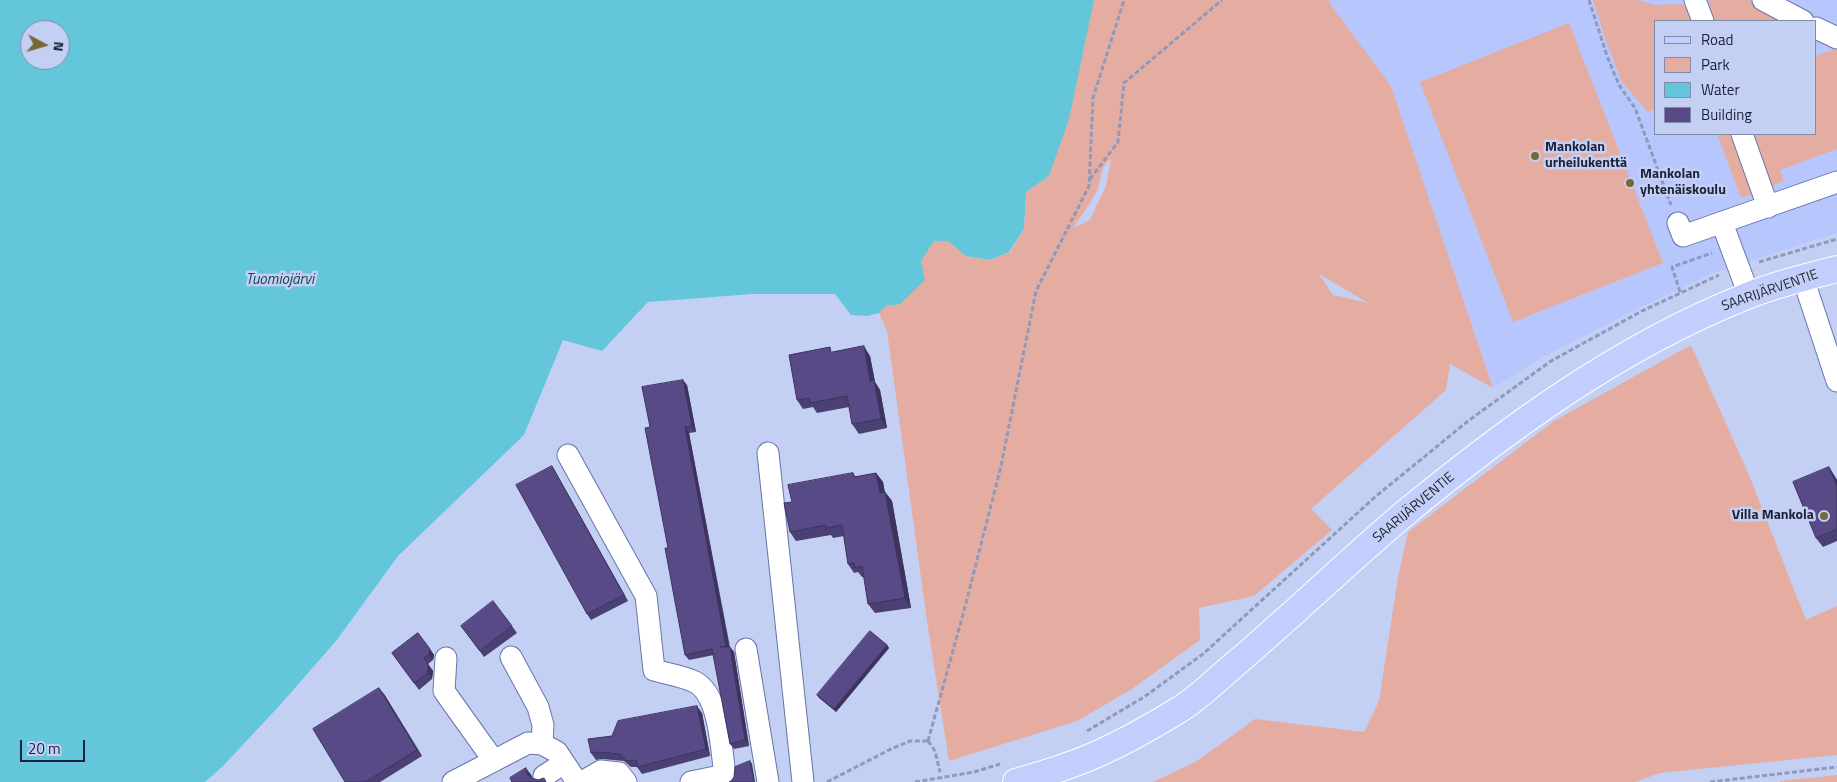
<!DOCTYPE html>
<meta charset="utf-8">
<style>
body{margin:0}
#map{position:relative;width:1837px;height:782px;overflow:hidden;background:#c4cff4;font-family:"Titillium Web",sans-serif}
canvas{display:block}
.legend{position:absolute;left:1654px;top:20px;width:162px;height:115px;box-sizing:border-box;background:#c4cff4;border:1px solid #818aa9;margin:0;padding:6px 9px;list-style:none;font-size:15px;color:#1c2239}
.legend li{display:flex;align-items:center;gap:10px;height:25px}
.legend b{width:25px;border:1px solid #818aa9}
.north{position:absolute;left:20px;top:20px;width:50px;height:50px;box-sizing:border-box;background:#c4cff4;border:1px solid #818aa9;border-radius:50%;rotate:96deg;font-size:14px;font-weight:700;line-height:20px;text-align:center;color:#1c2239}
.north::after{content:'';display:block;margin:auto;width:18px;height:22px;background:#776835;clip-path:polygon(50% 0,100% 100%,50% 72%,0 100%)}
.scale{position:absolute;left:20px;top:740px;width:65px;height:22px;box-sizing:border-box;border:2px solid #1c2239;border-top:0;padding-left:6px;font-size:15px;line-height:18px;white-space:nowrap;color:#1c2239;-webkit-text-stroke:4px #c4cff4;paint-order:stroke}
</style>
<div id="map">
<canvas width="1837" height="782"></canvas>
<ul class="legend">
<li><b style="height:6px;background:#c2cefd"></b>Road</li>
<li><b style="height:14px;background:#e5ada1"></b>Park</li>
<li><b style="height:14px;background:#63c6da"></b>Water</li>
<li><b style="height:14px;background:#574a86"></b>Building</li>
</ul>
<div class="north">N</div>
<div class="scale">20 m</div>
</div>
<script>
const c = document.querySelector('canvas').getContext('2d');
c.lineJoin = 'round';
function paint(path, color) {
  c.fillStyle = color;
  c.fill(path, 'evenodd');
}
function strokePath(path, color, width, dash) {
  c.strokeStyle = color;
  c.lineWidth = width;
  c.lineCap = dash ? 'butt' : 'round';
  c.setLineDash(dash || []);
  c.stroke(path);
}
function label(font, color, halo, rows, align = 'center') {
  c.font = font + ' "Titillium Web",sans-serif';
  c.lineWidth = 5;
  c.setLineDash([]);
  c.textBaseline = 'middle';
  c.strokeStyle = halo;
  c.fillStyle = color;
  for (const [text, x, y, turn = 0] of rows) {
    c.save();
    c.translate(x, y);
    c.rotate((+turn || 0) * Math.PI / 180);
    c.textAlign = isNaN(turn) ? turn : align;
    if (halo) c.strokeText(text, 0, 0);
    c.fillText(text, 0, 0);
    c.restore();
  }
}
paint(new Path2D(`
 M1329 0H1837V233L1713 273 1641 307 1543 357 1493 388 1391 86 1330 4ZM1656 21H1816V134H1656Z`), '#b7c6fd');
paint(new Path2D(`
 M1094 0H1329L1330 4 1391 86 1493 388 1450 364 1446 390 1311 509 1332 530 1254 596 1199 608 1200 640 1132 689 1077 721 949 761 927 621 887 331 879 313 886 306 900 304 921 261 933 241H948L966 256 990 260 1010 252 1024 229 1026 192 1049 176ZM1111 159 1106 186 1090 220 1073 228C1081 215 1092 203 1098 188 1102 176 1100 167 1111 159ZM1319 274 1368 303 1333 295Z
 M1593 0H1638L1655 5 1681 4 1689 8 1694 21H1656V109L1648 112 1622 82 1606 41Z
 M1709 0H1749L1773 12 1776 21H1708Z
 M1569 23 1663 263 1513 322 1420 82Z
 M1837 48V149L1780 170 1784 181 1768 187 1749 134H1816V56Z
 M1717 134H1736L1758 192 1741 198Z
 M1691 345 1749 475 1806 620 1837 606V755L1660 773 1635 782H1153L1197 761 1255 719 1364 732 1379 701 1398 577 1408 532 1554 421Z
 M1837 775V782H1780V781Z`), '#e5ada1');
paint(new Path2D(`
 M0 0H1094L1069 119 1049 176 1026 192 1024 229 1009 252 990 260 966 256 948 241H934L921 261 925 280 900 304 886 306 879 313 867 316 851 315 835 294H752L648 302 602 351 563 340 524 435 398 556 336 641 280 705 224 765 205 782H0ZM30 30H60V60H30Z`), '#63c6da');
const minor = new Path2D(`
 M1695 0 1703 21
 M1763 0 1803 21
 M1816 28 1837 38
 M1742 134 1768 207
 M1678 223 1683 236 1837 182
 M1722 223 1749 295
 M1803 278 1837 381
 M768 453 803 782
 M568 455 646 596 654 670C667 674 683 676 695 682 720 695 721 749 725 775L691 782
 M746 649 768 782
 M511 657 538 707 543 725 542 744
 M446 658 444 691 494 761
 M544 776 564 763
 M453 782 528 743 542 744 557 752 577 782
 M582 782 601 771 619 773 626 782`);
const major = new Path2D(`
 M1016 782C1033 777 1050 772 1067 766 1105 753 1143 732 1177 711 1198 699 1216 680 1234 665 1292 616 1346 563 1404 514 1508 428 1621 346 1747 296 1776 284 1807 277 1837 269`);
strokePath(minor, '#6675ac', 23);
strokePath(major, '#fff', 28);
strokePath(new Path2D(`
 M1589 0 1607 56 1619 85 1635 108 1671 205
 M1090 179 1118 142 1124 83 1222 0
 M1759 262 1837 239
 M1680 292 1672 267 1712 253
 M1087 731 1144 697 1203 654 1375 497 1468 421 1551 361 1642 311 1719 275
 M928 741 965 607 1001 466 1036 291 1089 186 1093 98 1124 0
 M928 741 935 751 940 772
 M827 782 889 750 910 741H928
 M915 782 974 772 1000 764
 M1710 782 1837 767`), '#8f99ba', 3, [5, 2.5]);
strokePath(minor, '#fff', 21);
strokePath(major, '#c2cefd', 26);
paint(new Path2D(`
 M833 352 870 356 875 382 880 390 887 428 859 434 852 424 849 407 817 413 813 407 803 409 797 400Z
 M687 385 696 432 689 433 730 647 734 652 749 746 734 749 730 744 714 655 689 660 685 655 650 427Z
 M552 466 556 473 628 601 591 620 587 614Z
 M1829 467 1837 480V541L1823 547 1816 538Z
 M853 473 856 477 876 473 883 482 885 492 892 501 911 608 875 613 868 604 864 577H862L858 572 854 573 848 564 844 536 833 538 831 535 796 541 790 532 792 502Z
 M461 626H512L517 633 484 657Z
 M418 633 434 655 433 660 428 664 433 671 432 679 419 690 392 653Z
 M887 645 889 648 836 712 819 698 817 695Z
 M384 694 422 756 380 782H345Z
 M702 713 710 756 642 774 637 767H631L624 761 602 759 596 760 591 753 612 736Z`), '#4b4073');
paint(new Path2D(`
 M864 346 870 356 875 382 880 390 887 428 881 419 870 381Z
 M683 380 687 385 696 432 692 426Z
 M685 427 689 433 730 652 726 646Z
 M552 466 556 473 628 601 624 595Z
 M1829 467 1837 480V486Z
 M876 473 883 482 886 502 880 493Z
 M885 492 892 501 911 608 905 598Z
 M887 645 889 648 836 712 834 709Z
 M730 647 734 652 749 746 745 740Z
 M430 649 434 655 433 660 429 654Z
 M428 664 433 671 432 679 428 673Z
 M379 688 384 694 422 756 417 750Z
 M697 706 702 713 710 756 706 749Z
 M750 761 752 764 755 782H754Z
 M526 768 532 776 533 782 527 774Z`), '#3d345e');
const building = new Path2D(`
 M864 346 870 381 874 380 881 419 852 424 847 396 810 403 809 398 797 400 789 355 830 347 831 352Z
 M683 380 692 426 685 427 726 646 720 647H730L745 740 730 744 712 649 685 655 665 548H668L645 428 650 427 642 387Z
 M552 466 624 595 587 614 516 485Z
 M1829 467 1837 486V529L1816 538 1793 482Z
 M853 473 854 477 876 473 880 493 885 492 905 598 868 604 862 566 855 568 854 563 848 564 842 525 826 528V525L790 532 784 503 792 502 788 485Z
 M493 601 512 626 480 651 461 626Z
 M870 631 887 645 834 709 817 695Z
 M418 633 430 649 429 654 424 658 428 664V673L414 683 392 653Z
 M379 688 417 750 365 782H345L313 729Z
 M697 706 706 749 638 767 636 760 626 761 620 754 598 752 591 753 588 739 612 736 618 721Z
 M750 761 754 782H729L731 781 734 777 735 767Z
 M526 768 527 774 532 778 538 780 544 778 546 782H512L510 778Z`);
paint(building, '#574a86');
strokePath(building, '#3d345e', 1);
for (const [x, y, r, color] of [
 [1535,156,5,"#776835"],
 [1630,183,5,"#776835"],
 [1824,516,5,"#776835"]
]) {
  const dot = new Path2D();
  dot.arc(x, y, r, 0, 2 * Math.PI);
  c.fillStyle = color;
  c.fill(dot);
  strokePath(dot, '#c4cff4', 2);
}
label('bold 14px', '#1c2239', '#c4cff4', [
 ["Mankolan",1545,148],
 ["urheilukenttä",1545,164],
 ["Mankolan",1640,175],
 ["yhtenäiskoulu",1640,191],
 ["Villa Mankola",1814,516,"right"]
], 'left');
label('14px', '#1c2239', '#c4cff4', [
 ["SAARIJÄRVENTIE",1770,291,-19],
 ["SAARIJÄRVENTIE",1414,508,-40]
]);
label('italic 15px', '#1a474f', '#c4cff4', [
 ["Tuomiojärvi",280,280]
]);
</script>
